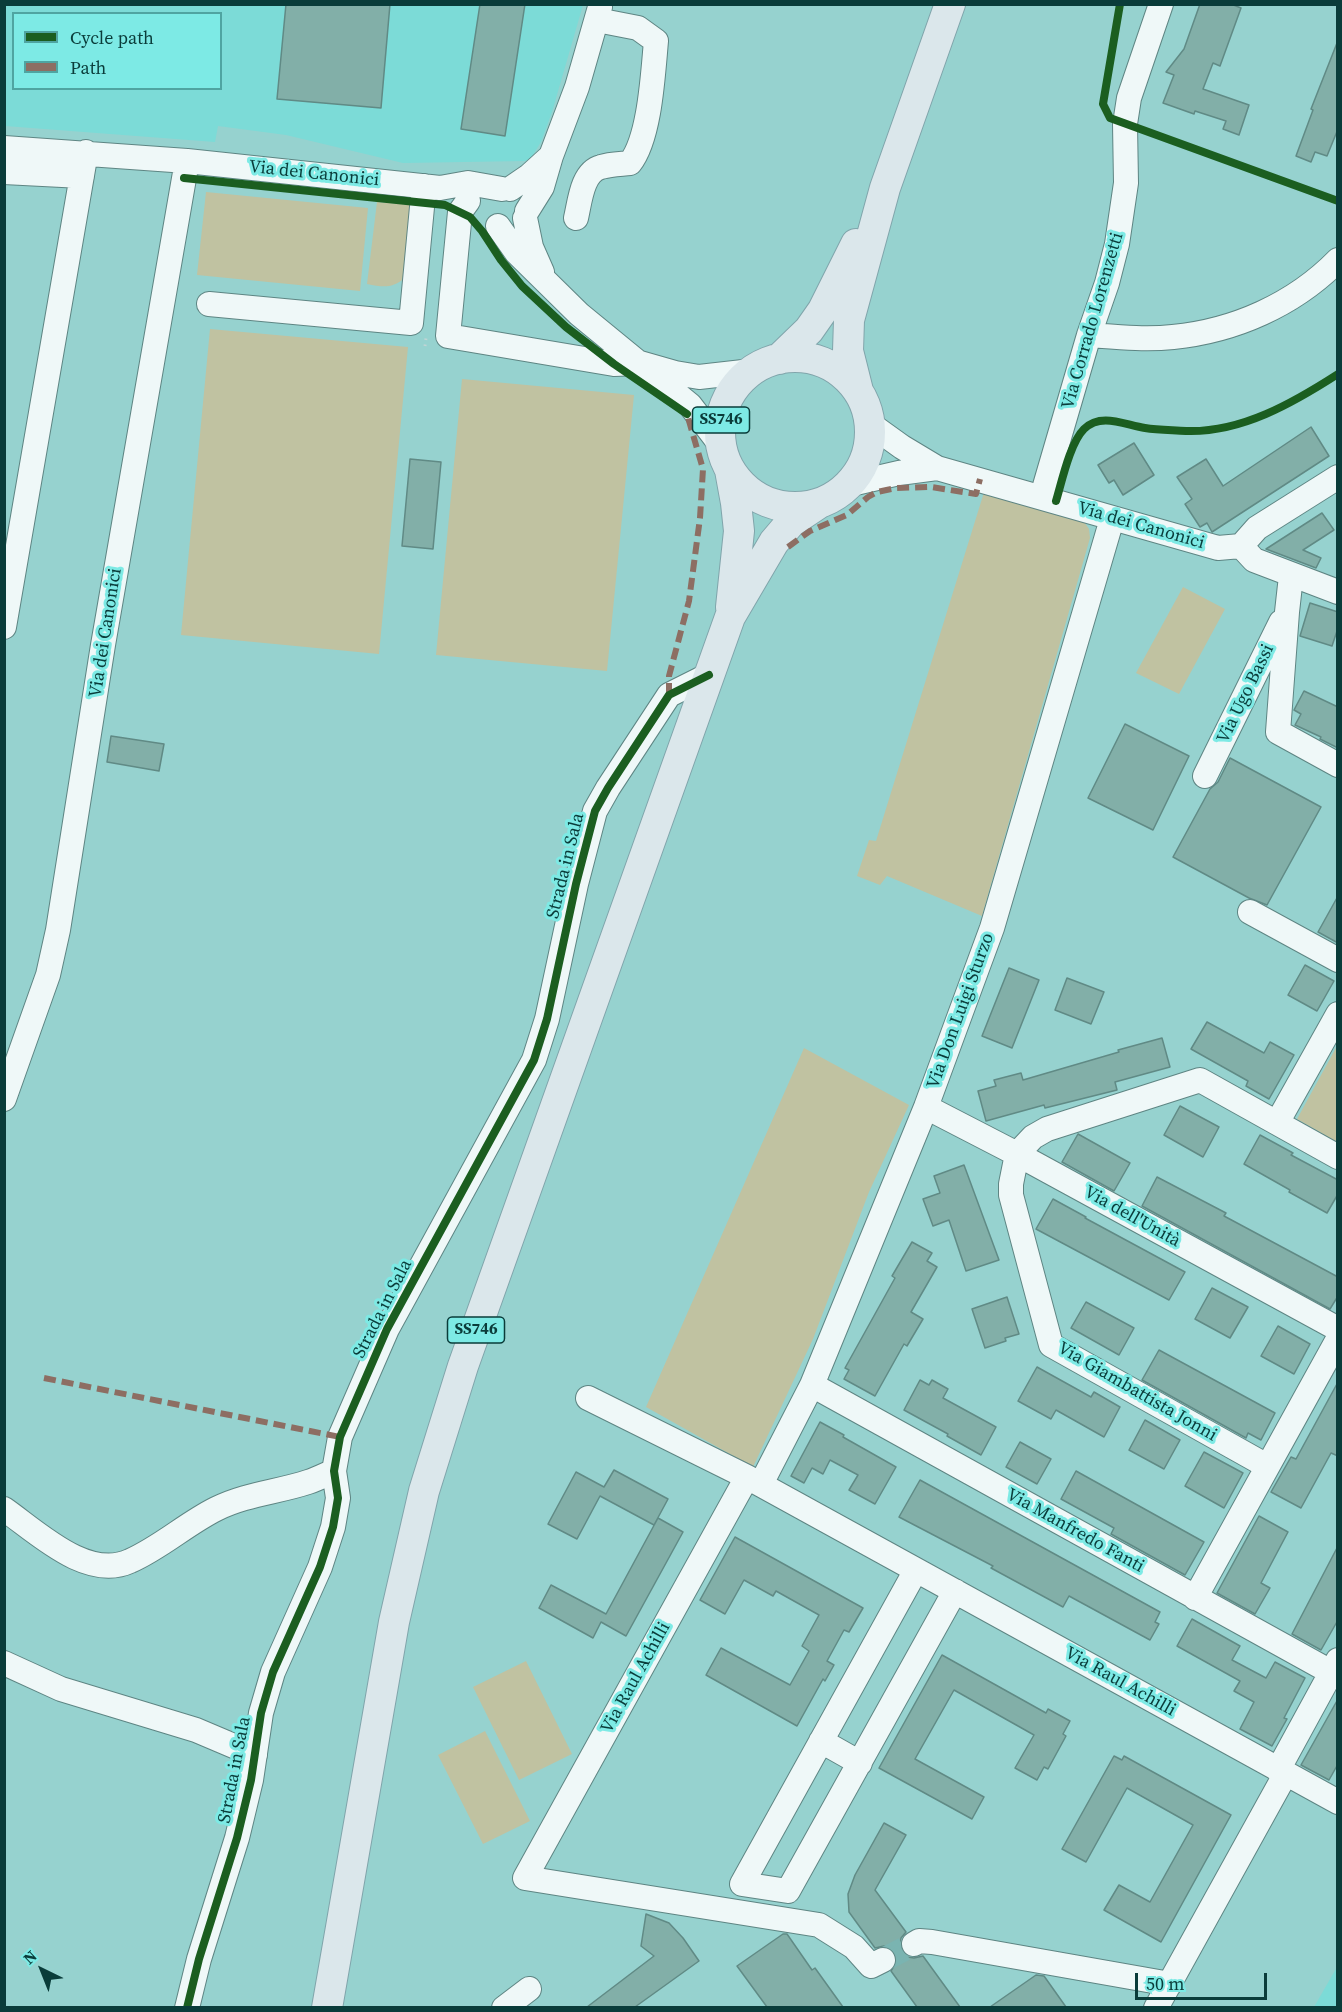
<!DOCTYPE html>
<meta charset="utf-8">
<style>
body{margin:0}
#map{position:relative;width:1342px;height:2012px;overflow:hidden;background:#96d2cf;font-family:"Source Serif 4",serif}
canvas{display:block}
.frame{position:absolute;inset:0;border:6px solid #0a3c3a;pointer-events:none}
.legend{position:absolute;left:12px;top:12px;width:210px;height:78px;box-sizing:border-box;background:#7deae5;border:2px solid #4fa4a1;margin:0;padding:8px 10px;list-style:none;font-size:18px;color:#0a3c3a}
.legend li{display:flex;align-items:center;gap:12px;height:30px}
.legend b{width:30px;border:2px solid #4fa4a1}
.north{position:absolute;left:12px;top:1940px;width:60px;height:60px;-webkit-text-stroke:4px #7deae5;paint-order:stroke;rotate:317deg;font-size:16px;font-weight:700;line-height:24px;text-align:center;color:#0a3c3a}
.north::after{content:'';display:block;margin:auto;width:21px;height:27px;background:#0a3c3a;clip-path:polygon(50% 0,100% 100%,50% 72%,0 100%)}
.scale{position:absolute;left:1135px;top:1973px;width:132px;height:27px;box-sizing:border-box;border:3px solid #0a3c3a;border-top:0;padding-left:8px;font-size:18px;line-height:21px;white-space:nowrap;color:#0a3c3a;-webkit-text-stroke:4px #7deae5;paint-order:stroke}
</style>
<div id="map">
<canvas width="1342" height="2012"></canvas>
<div class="frame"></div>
<ul class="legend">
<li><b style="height:8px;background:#1b5e20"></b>Cycle path</li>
<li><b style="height:8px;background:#8d6e63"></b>Path</li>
</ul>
<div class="north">N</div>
<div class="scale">50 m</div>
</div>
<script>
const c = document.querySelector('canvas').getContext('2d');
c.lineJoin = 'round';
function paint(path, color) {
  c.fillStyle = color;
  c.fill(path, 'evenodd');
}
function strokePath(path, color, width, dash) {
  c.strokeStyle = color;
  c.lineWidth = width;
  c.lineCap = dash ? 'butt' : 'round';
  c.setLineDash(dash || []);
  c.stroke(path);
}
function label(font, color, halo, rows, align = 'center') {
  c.font = font + ' "Source Serif 4",serif';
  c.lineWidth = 6;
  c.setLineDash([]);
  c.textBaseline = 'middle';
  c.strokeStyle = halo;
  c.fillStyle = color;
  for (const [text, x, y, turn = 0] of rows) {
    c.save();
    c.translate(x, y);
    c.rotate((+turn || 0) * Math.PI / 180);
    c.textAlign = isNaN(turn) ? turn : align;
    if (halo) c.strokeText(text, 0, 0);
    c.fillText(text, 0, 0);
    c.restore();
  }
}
paint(new Path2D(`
 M4 5H583L552 112 541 142 531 158 525 161 403 163 286 135 218 126 215 142 5 126ZM14 14H220V88H14Z
 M1337 1967V2007H1314Z`), '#7cdbd7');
paint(new Path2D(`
 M206 192 368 208 360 291 197 275Z
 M377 202 415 205 405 278C391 289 383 287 367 284Z
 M210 329 408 347 379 654 181 635Z
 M462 379 634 395 607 671 436 655Z
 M985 489 1083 520 1089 529 1090 538 982 916 887 876 880 885 857 876 869 840 876 841Z
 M1183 587 1225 609 1179 694 1136 673Z
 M1337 1046V1142L1297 1119Z
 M804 1048 909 1105 869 1192 813 1339 753 1467 646 1407Z
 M526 1661 572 1754 519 1780 473 1687Z
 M485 1731 530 1821 483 1844 438 1755Z`), '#c0c2a1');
const building = new Path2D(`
 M286 4H390L381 108 277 99Z
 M480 4H525L505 136 461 129Z
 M1200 4H1231L1241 8 1220 66 1213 63 1203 89 1249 105 1239 135 1223 129 1226 121 1195 111 1194 114 1163 103 1174 75 1166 72 1184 49Z
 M1337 43 1338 129 1327 156 1315 152 1311 162 1296 156 1313 110 1311 109Z
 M1311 427 1329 456 1212 532 1207 523 1200 527 1185 504 1192 499 1177 477 1206 459 1223 486Z
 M1134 443 1154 475 1123 495 1114 480 1109 483 1098 465Z
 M410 459 441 462 433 549 402 546Z
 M1322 513 1334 530 1303 550 1321 558 1316 568 1266 549Z
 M1310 603 1338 612V628L1332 646 1300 636Z
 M1304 691 1338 707V748L1320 739 1321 737 1295 725 1301 714 1294 710Z
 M1125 724 1189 756 1153 830 1088 798Z
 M111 736 164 744 159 771 107 762Z
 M1230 758 1321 807 1267 905 1249 898 1173 857 1210 789 1218 782Z
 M1338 896V943L1318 932Z
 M1305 965 1334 981 1317 1011 1288 995Z
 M1009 968 1039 980 1012 1048 982 1036Z
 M1067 978 1104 992 1091 1024 1055 1010Z
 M1207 1022 1264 1053 1270 1042 1294 1055 1269 1099 1246 1086 1248 1081 1191 1049Z
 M1162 1038 1170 1067 1115 1082 1117 1090 1045 1108 1044 1105 986 1121 978 1091 996 1086 994 1080 1021 1073 1023 1080 1119 1052 1118 1050Z
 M1180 1106 1219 1127 1203 1157 1164 1135Z
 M1078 1134 1130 1163 1114 1191 1062 1162Z
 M1260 1135 1293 1153 1291 1155 1338 1180V1194L1327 1213 1289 1192 1290 1190 1244 1164Z
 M964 1165 999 1260 966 1271 949 1220 933 1226 923 1199 940 1193 934 1176Z
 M1157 1177 1226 1213 1224 1216 1338 1277V1296L1330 1309 1142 1206Z
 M1053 1199 1086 1217 1085 1218 1185 1272 1169 1300 1036 1229Z
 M912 1242 932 1253 927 1261 937 1267 911 1312 923 1319 907 1346 904 1344 875 1396 844 1379 849 1370 845 1368 895 1278 892 1276Z
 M1212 1288 1248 1307 1230 1338 1195 1319Z
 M1007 1297 1019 1334 1005 1338 1006 1341 985 1348 972 1309Z
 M1086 1302 1134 1328 1119 1355 1071 1328Z
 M1278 1326 1310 1344 1294 1374 1261 1356Z
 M1159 1350 1275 1413 1261 1440 1248 1433 1246 1438 1142 1380Z
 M1037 1367 1091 1397 1094 1392 1120 1407 1104 1437 1056 1410 1051 1419 1018 1401Z
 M920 1380 929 1385 932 1380 948 1389 943 1398 996 1427 981 1455 947 1436 948 1434 904 1410Z
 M1338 1382V1456L1331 1453 1301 1508 1271 1492 1291 1457 1296 1459Z
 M1145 1420 1180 1440 1164 1469 1129 1450Z
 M820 1422 844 1435 843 1437 896 1467 875 1504 849 1490 858 1475 830 1460 823 1474 812 1468 804 1483 791 1476Z
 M1020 1442 1051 1459 1037 1484 1006 1467Z
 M1204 1452 1243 1473 1224 1508 1185 1486Z
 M614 1470 668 1499 654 1525 600 1496 577 1539 548 1524 576 1472 604 1487Z
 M1076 1471 1204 1542 1185 1575 1111 1534 1114 1528 1061 1499Z
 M920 1480 1160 1612 1155 1622 1159 1624 1150 1640 1069 1596 1063 1607 991 1568 993 1566 899 1517Z
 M1259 1516 1288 1532 1261 1583 1270 1588 1255 1614 1217 1593Z
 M658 1518 683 1532 626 1636 601 1622 593 1638 539 1608 551 1585 606 1614Z
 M735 1537 863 1608 849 1632 844 1630 827 1661 834 1665 825 1681 823 1679 797 1726 706 1675 721 1648 790 1685 809 1651 802 1646 819 1615 776 1591 773 1596 744 1580 725 1614 700 1600Z
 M1338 1546V1620L1321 1650 1292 1634Z
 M1192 1619 1240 1646 1232 1660 1266 1678 1275 1662 1305 1678 1284 1718 1287 1719 1272 1746 1240 1729 1254 1702 1234 1691 1240 1681 1177 1646Z
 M942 1655 1046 1713 1048 1709 1070 1721 1063 1734 1066 1736 1048 1769 1044 1767 1037 1780 1015 1768 1034 1735 954 1690 915 1759 984 1797 972 1819 879 1768Z
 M1338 1699V1764L1329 1780 1301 1765Z
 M1114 1756 1122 1760 1124 1756 1231 1815 1161 1942 1104 1910 1119 1885 1150 1902 1193 1825 1127 1788 1086 1862 1062 1849Z
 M884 1823 906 1835 875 1890 906 1932 901 1938 900 1944 902 1952 908 1957 914 1958 923 1956 960 2007H917L891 1971 897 1961 895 1953 890 1948 884 1946 875 1948 849 1912 848 1894 855 1875Z
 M646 1914 669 1923 683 1938 699 1961 635 2007H587L654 1956 641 1946Z
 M783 1934H787L812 1970 815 1968 843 2007H767L737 1966Z
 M1036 1975 1044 1976 1066 2007H990Z`);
paint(building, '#82afa8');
strokePath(building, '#608a85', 1.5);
strokePath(new Path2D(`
 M883 1960 914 1944`), '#7ab4b1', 24, [24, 12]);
const minor = new Path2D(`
 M4 148 187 161 440 188 468 183 502 189
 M4 172 82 176
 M510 189 529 176 551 156
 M468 201 460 212 448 336 614 364 640 363 675 373 699 377 752 371
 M527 211 542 187 551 156 577 87 600 7
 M525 218 531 247 542 272
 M576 218C580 201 582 172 601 167 610 164 621 164 630 163 650 138 653 73 656 41L638 28 597 20
 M498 226 517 253 579 314 690 405 720 444
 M209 304 411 323 424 186
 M1089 335C1116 337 1145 340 1173 337 1234 331 1294 305 1338 260
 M870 424 902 447 937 468 1218 548 1241 546
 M851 484 899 473 937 468
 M1042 496 1089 335 1107 283 1117 244 1126 183 1125 124 1129 98 1161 4
 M1241 546 1257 528 1338 477
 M1241 546 1254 560 1338 592
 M1291 576 1287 612 1278 732 1338 765
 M4 627 86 152
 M1205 776 1281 622
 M1250 912 1338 960
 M4 1099 48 975 58 930 103 645 187 161
 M926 1107 1017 1154 1338 1329
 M1277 1123 1338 1014
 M812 1385 1338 1676
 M588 1398 747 1477 1338 1802
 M1267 1466 1051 1345 1011 1195V1184L1017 1154 1033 1137 1047 1129 1200 1080 1338 1157
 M747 1477 525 1878 819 1925 854 1947 871 1966 883 1960
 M761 1484 812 1385 926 1107 992 928 1112 519
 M4 1509C37 1532 87 1581 130 1561 160 1548 186 1524 216 1509 246 1494 278 1492 308 1482 317 1479 325 1475 334 1471
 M916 1570 742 1884 788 1891 955 1591
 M1195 1598 1338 1339
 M4 1663 61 1689 196 1730 255 1755
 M821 1741 860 1763
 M1278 1770 1338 1660
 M914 1944 919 1941 932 1942 1170 1984
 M187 2008 199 1959 237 1838 251 1780 261 1713 273 1672 320 1567 333 1527 338 1498 334 1471 340 1437 387 1329 534 1060 547 1019 576 884 595 811 608 788 669 695 709 675
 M504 2008 529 1989
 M1156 2008 1286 1773`);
const major = new Path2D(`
 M720 432a75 75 0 1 1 150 0a75 75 0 1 1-150 0Z
 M779 359 809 330 823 310 856 244
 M858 391 848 351 849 320 885 188 950 4
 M730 470 736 503 739 531 731 607
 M327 2008 394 1622 424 1491 463 1366 730 617 774 542 791 522 818 504`);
strokePath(minor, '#5e8583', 26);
strokePath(major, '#80a5ab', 32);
strokePath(new Path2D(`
 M425 346 426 338`), '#c1d5d4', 3, [1.5, 4.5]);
strokePath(minor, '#eff8f8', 24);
strokePath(major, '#dbe7eb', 30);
strokePath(new Path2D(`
 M788 547 810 531 847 515 868 497 877 492 896 488 931 487 976 494 980 479
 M669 695V676L689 601 700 518 703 469 687 414 684 412
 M44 1378 340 1437`), '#8d6e63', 6, [12, 6]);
strokePath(new Path2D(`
 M1120 4 1103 104 1110 118 1338 201
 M184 178 445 205 470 217 482 231 501 260 522 286 566 327 614 364 687 414
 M1056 501C1062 481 1070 443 1084 429 1101 412 1125 425 1145 428 1158 430 1172 430 1186 431 1241 433 1293 403 1338 374
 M187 2008 199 1959 237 1838 251 1780 261 1713 273 1672 320 1567 333 1527 338 1498 334 1471 340 1437 387 1329 534 1060 547 1019 576 884 595 811 608 788 669 695 709 675`), '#1b5e20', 8);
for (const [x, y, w] of [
 [721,420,57],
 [476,1330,57]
]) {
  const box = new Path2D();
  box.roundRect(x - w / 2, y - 13, w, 26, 4.5);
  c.fillStyle = '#7deae5';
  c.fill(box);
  strokePath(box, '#0a3c3a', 1.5);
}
label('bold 16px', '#0a3c3a', null, [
 ["SS746",721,420],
 ["SS746",476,1330]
]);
label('18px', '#0a3c3a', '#7deae5', [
 ["Via dei Canonici",314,174,6],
 ["Via Corrado Lorenzetti",1093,321,-74],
 ["Via dei Canonici",1141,526,16],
 ["Via dei Canonici",106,633,-81],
 ["Via Ugo Bassi",1246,694,-64],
 ["Strada in Sala",566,866,-76],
 ["Via Don Luigi Sturzo",961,1011,-70],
 ["Via dell'Unità",1132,1217,29],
 ["Strada in Sala",383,1309,-63],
 ["Via Giambattista Jonni",1137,1392,30],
 ["Via Manfredo Fanti",1075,1531,29],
 ["Via Raul Achilli",636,1678,-61],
 ["Via Raul Achilli",1120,1682,29],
 ["Strada in Sala",235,1770,-79]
]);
</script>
